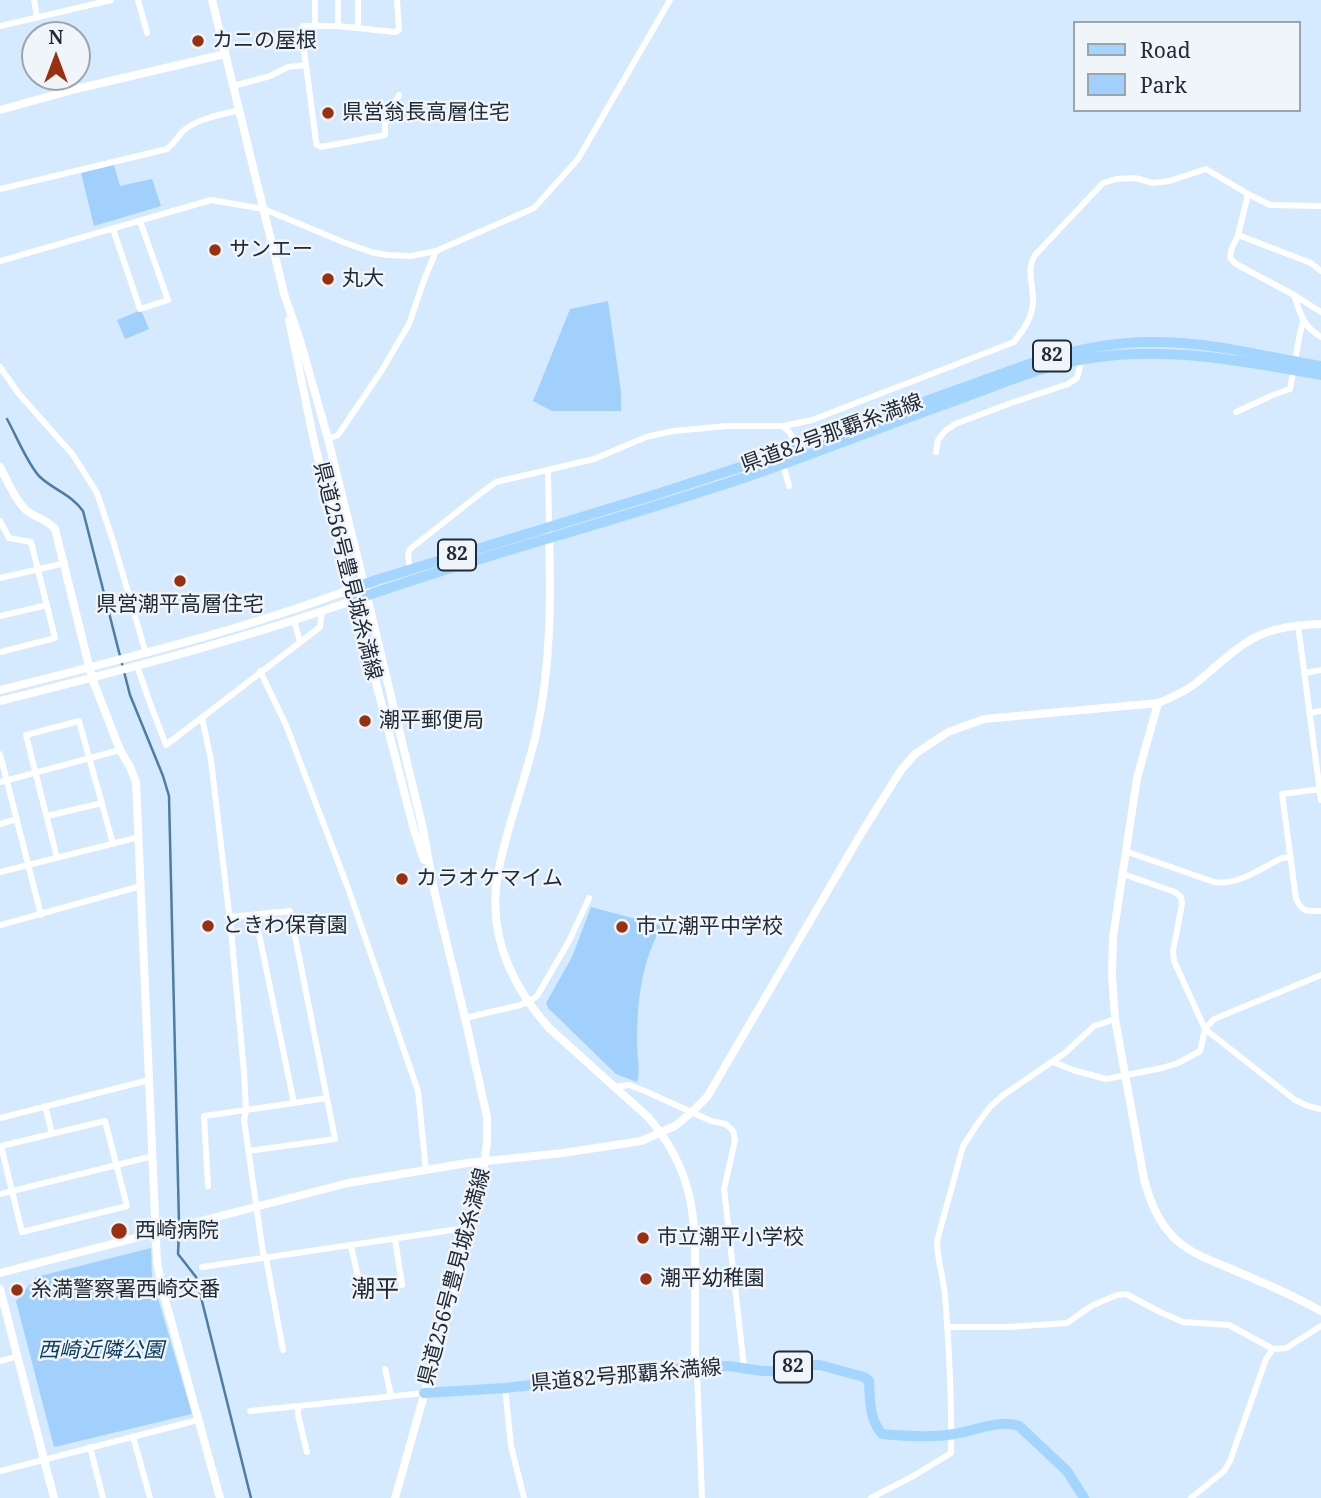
<!DOCTYPE html>
<meta charset="utf-8">
<style>
body{margin:0}
#map{position:relative;width:1321px;height:1498px;overflow:hidden;background:#d5eafe;font-family:"Noto Serif",serif}
canvas{display:block}
.legend{position:absolute;left:1073px;top:21px;width:228px;height:91px;box-sizing:border-box;background:#f0f5fa;border:2px solid #9da4ab;margin:0;padding:9px 12px;list-style:none;font-size:21px;color:#212b35}
.legend li{display:flex;align-items:center;gap:14px;height:35px}
.legend b{width:35px;border:2px solid #9da4ab}
.north{position:absolute;left:21px;top:21px;width:70px;height:70px;box-sizing:border-box;background:#f0f5fa;border:2px solid #9da4ab;border-radius:50%;rotate:0deg;font-size:19px;font-weight:700;line-height:28px;text-align:center;color:#212b35}
.north::after{content:'';display:block;margin:auto;width:24px;height:32px;background:#983011;clip-path:polygon(50% 0,100% 100%,50% 72%,0 100%)}
</style>
<div id="map">
<canvas width="1321" height="1498"></canvas>
<ul class="legend">
<li><b style="height:9px;background:#a3d5ff"></b>Road</li>
<li><b style="height:19px;background:#a0d0fb"></b>Park</li>
</ul>
<div class="north">N</div>
</div>
<script>
const c = document.querySelector('canvas').getContext('2d');
c.lineJoin = 'round';
function paint(path, color) {
  c.fillStyle = color;
  c.fill(path, 'evenodd');
}
function strokePath(path, color, width, dash) {
  c.strokeStyle = color;
  c.lineWidth = width;
  c.lineCap = dash ? 'butt' : 'round';
  c.setLineDash(dash || []);
  c.stroke(path);
}
function label(font, color, halo, rows, align = 'center') {
  c.font = font + ' "Noto Serif","Noto Sans JP",serif';
  c.lineWidth = 5;
  c.setLineDash([]);
  c.textBaseline = 'middle';
  c.strokeStyle = halo;
  c.fillStyle = color;
  for (const [text, x, y, turn = 0] of rows) {
    c.save();
    c.translate(x, y);
    c.rotate((+turn || 0) * Math.PI / 180);
    c.textAlign = isNaN(turn) ? turn : align;
    if (halo) c.strokeText(text, 0, 0);
    c.fillText(text, 0, 0);
    c.restore();
  }
}
paint(new Path2D(`
 M114 165 120 186 152 179 161 206 94 226 81 173Z
 M608 301 621 392V411H552L533 401 570 309Z
 M141 310 149 329 125 339 117 320Z
 M591 907 662 926C641 961 637 1004 637 1044 637 1056 641 1071 637 1082L616 1074 548 1008 546 1003 572 957Z
 M151 1248 152 1278 192 1414 54 1447 16 1301 36 1277Z`), '#a0d0fb');
strokePath(new Path2D(`
 M7 419C16 435 28 465 40 477 54 490 72 495 83 511L130 695 163 776 169 796 179 1224
 M179 1231 178 1254 196 1277 251 1498`), '#4d7ca5', 2.5);
strokePath(new Path2D(`
 M34 0 37 17
 M138 0 147 33
 M315 0V26
 M338 0V26
 M0 26 111 0
 M358 28V0
 M306 65 316 142V144L321 147 385 135V122L399 95
 M233 86 270 76 288 67 306 65 301 30 303 26H338L395 32 399 30 397 0
 M0 189 167 149C173 144 178 137 183 131 198 118 221 115 239 110
 M1248 194 1238 235 1231 250 1230 258 1236 264 1294 295C1301 315 1302 325 1321 337
 M113 229 140 309 168 300 140 221
 M1238 235 1311 263 1321 271
 M0 261 211 200 264 209 343 242 371 252 387 255 411 256 436 251 534 208 578 159 670 0
 M1294 295 1321 312
 M0 367 19 394 73 455 97 493 114 544 146 654
 M1236 412 1273 395 1290 389 1300 333 1303 322
 M783 426 790 433 801 457
 M328 439 338 435 382 370 409 324 424 280 436 251
 M936 452 938 440 945 431 955 424 1011 403 1068 384 1077 378 1080 366 1078 358
 M780 454 789 486
 M548 471 549 527
 M0 521 9 538 31 542 55 638 0 652
 M410 571 408 554 410 549 481 493 496 482 594 459 646 437 673 431 727 426H783L812 420 1014 342C1024 329 1033 317 1033 300 1033 284 1026 269 1035 255L1103 183 1116 179 1135 178 1153 183 1169 181 1206 169 1248 194 1270 205 1321 206
 M0 578 65 563
 M0 616 47 605
 M294 620 300 642
 M1298 625 1321 800
 M137 666 150 703 166 745 320 627 322 611
 M260 671 286 725 348 888 418 1091 426 1170
 M1304 673 1321 670
 M1309 713 1321 711
 M202 718 211 760 231 930 244 1072 246 1111 244 1120 263 1253 266 1258 283 1350
 M0 754 41 915
 M0 782 120 750
 M1321 789 1282 794 1296 899C1303 913 1307 911 1321 911
 M47 816 102 803
 M0 824 17 819
 M1125 851 1214 882C1237 886 1261 868 1282 858L1290 857
 M57 858 26 735 79 721 113 844
 M0 872 139 837
 M1123 874 1175 892 1181 897 1182 904 1173 951 1174 961 1205 1029 1295 1100 1308 1106 1321 1109
 M229 917 290 911 335 1139 248 1151
 M0 925 141 886
 M465 1018 520 1005 528 1002 537 996 569 941 589 898
 M1053 1062 1073 1070 1106 1079 1162 1068 1178 1063 1200 1051 1205 1029 1214 1019 1321 975
 M615 1087 629 1085 645 1091 711 1121 726 1124 733 1131 735 1140 724 1189 744 1367
 M294 1103 327 1098
 M45 1106 52 1134
 M0 1118 149 1080
 M105 1121 127 1206 22 1232 1 1146Z
 M208 1186 204 1116 294 1103 255 915
 M0 1194 153 1156
 M395 1239 402 1285
 M351 1246 362 1295
 M202 1267 459 1229 469 1231
 M947 1327H1008L1067 1323 1091 1306 1117 1295 1126 1294 1160 1312 1183 1322 1229 1325 1273 1349 1286 1348 1321 1326
 M0 1361 18 1356
 M695 1367 697 1373 702 1498
 M385 1369 391 1396
 M505 1388 511 1446 524 1498
 M298 1407V1415L307 1452
 M250 1411 424 1393
 M133 1436 150 1498
 M90 1447 103 1498
 M0 1471 198 1420
 M871 1498 915 1475 951 1453C952 1400 949 1347 945 1295 943 1276 937 1259 937 1241L963 1146 978 1123 990 1107 1002 1096 1066 1052 1094 1026 1115 1019
 M1191 1498 1224 1471 1230 1461 1266 1359 1273 1349`), '#fff', 6);
strokePath(new Path2D(`
 M212 0 284 293
 M0 110 76 89 225 54
 M283 291 300 340 328 439 364 584 423 829 434 890 465 1018 487 1117V1142L482 1181 460 1267 395 1498
 M289 320 315 446 414 830 424 860
 M0 467C8 482 15 500 27 511 37 518 48 520 55 529L92 678 120 750 130 767 136 782 157 1262 163 1292 220 1498
 M549 533C551 598 551 665 537 729 527 777 507 824 498 873 487 932 510 984 549 1028L648 1117C693 1169 696 1215 695 1281 695 1310 695 1339 695 1367
 M0 690C118 660 237 632 351 589
 M0 701C119 671 238 641 354 600
 M1158 703 1137 778 1113 937 1112 975 1115 1019 1144 1179C1150 1203 1160 1227 1180 1243 1197 1257 1219 1263 1238 1272 1267 1284 1294 1296 1321 1311
 M0 1273 348 1183 467 1163 563 1153 641 1141 675 1126 693 1111 707 1097 862 832 901 770 915 754 948 732 984 719 1158 703C1172 697 1185 692 1196 683 1215 668 1232 650 1252 639 1274 627 1297 625 1321 624
 M0 1289 54 1498`), '#fff', 8);
strokePath(new Path2D(`
 M351 589 376 580 657 494 768 458 1040 360C1078 349 1117 341 1156 342 1212 342 1267 357 1321 366
 M354 600C492 551 634 517 772 468 836 445 900 420 965 397 1006 382 1047 364 1091 358 1168 346 1245 361 1321 375
 M424 1393 505 1388 695 1367 729 1366 762 1371H780L802 1365H820L864 1377 869 1381C870 1400 869 1419 882 1434 904 1436 932 1438 954 1434 975 1431 998 1419 1019 1426L1067 1471 1084 1498`), '#a3d5ff', 10);
for (const [x, y, r, color] of [
 [198,41,7,"#983011"],
 [328,113,7,"#983011"],
 [215,250,7,"#983011"],
 [328,279,7,"#983011"],
 [180,581,7,"#983011"],
 [365,721,7,"#983011"],
 [402,879,7,"#983011"],
 [208,926,7,"#983011"],
 [622,927,7,"#983011"],
 [119,1231,9,"#983011"],
 [643,1238,7,"#983011"],
 [646,1279,7,"#983011"],
 [17,1290,7,"#983011"]
]) {
  const dot = new Path2D();
  dot.arc(x, y, r, 0, 2 * Math.PI);
  c.fillStyle = color;
  c.fill(dot);
  strokePath(dot, '#f0f5fa', 2.5);
}
for (const [x, y, w] of [
 [1052,356,38],
 [457,555,38],
 [793,1367,38]
]) {
  const box = new Path2D();
  box.roundRect(x - w / 2, y - 15.5, w, 31, 5);
  c.fillStyle = '#f0f5fa';
  c.fill(box);
  strokePath(box, '#212b35', 2);
}
label('bold 19px', '#212b35', null, [
 ["82",1052,356],
 ["82",457,555],
 ["82",793,1367]
]);
label('21px', '#212b35', '#f0f5fa', [
 ["カニの屋根",212,41],
 ["県営翁長高層住宅",342,113],
 ["サンエー",229,250],
 ["丸大",342,279],
 ["県営潮平高層住宅",180,605,"center"],
 ["潮平郵便局",379,721],
 ["カラオケマイム",416,879],
 ["ときわ保育園",222,926],
 ["市立潮平中学校",636,927],
 ["西崎病院",135,1231],
 ["市立潮平小学校",657,1238],
 ["潮平幼稚園",660,1279],
 ["糸満警察署西崎交番",31,1290]
], 'left');
label('21px', '#212b35', '#f0f5fa', [
 ["県道82号那覇糸満線",832,434,-20],
 ["県道256号豊見城糸満線",347,571,76],
 ["県道256号豊見城糸満線",455,1277,-75],
 ["県道82号那覇糸満線",626,1376,-5]
]);
label('italic 21px', '#0d3d61', '#f0f5fa', [
 ["西崎近隣公園",101,1351]
]);
label('24px', '#212b35', '#f0f5fa', [
 ["潮平",375,1290]
]);
</script>
